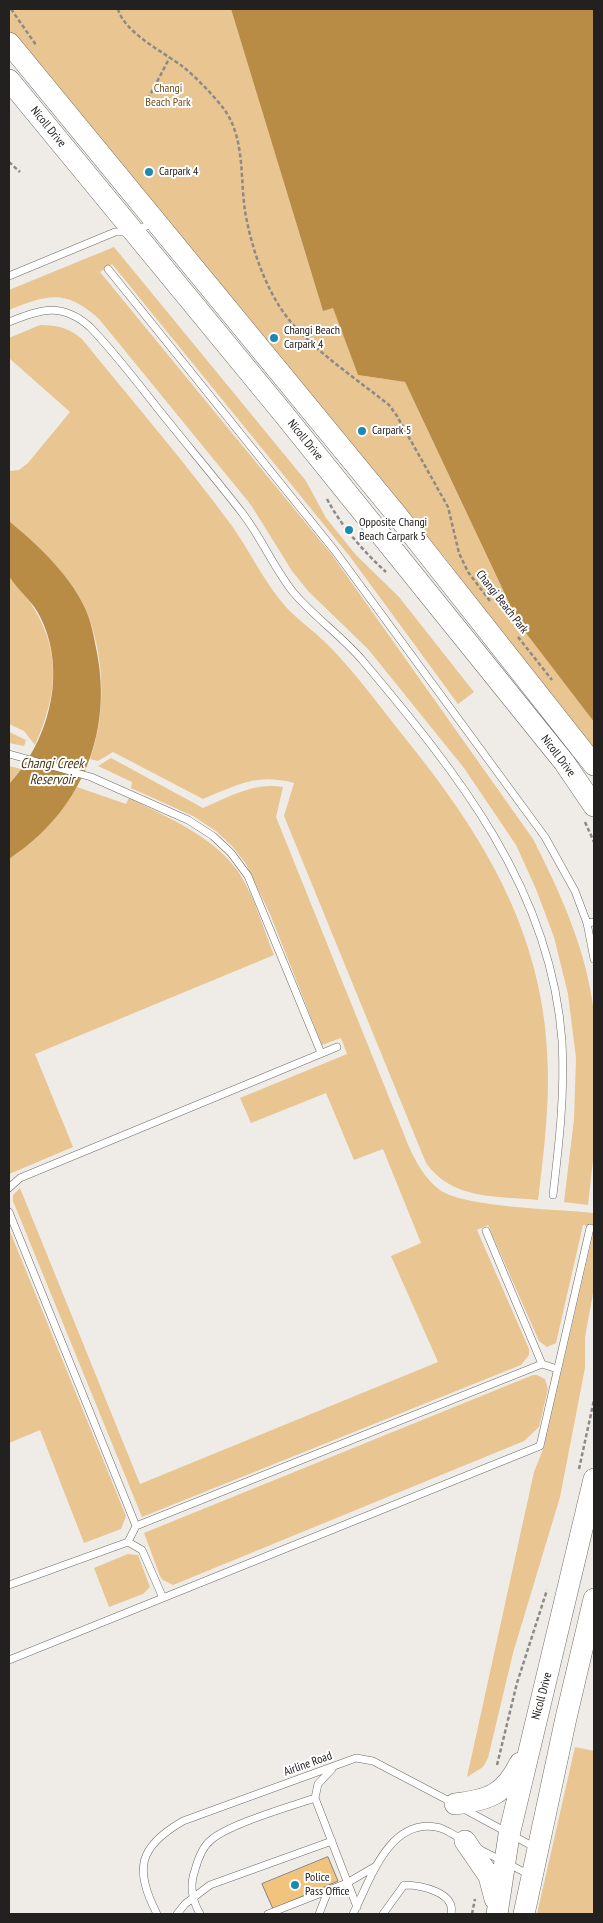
<!DOCTYPE html>
<style>
body{margin:0}
#map{position:relative;width:603px;height:1923px;overflow:hidden;background:#efece7;font-family:"PT Sans Narrow",sans-serif}
canvas{display:block}
.frame{position:absolute;inset:0;border:10px solid #23211f;pointer-events:none}
</style>
<div id="map">
<canvas width="603" height="1923"></canvas>
<div class="frame"></div>
</div>
<script>
const c = document.querySelector('canvas').getContext('2d');
c.lineJoin = 'round';
function paint(path, color) {
  c.fillStyle = color;
  c.fill(path, 'evenodd');
}
function strokePath(path, color, width, dash) {
  c.strokeStyle = color;
  c.lineWidth = width;
  c.lineCap = dash ? 'butt' : 'round';
  c.setLineDash(dash || []);
  c.stroke(path);
}
function label(font, color, halo, rows, align = 'center') {
  c.font = font + ' "PT Sans Narrow",sans-serif';
  c.lineWidth = 4;
  c.setLineDash([]);
  c.textBaseline = 'middle';
  c.strokeStyle = halo;
  c.fillStyle = color;
  for (const [text, x, y, turn = 0] of rows) {
    c.save();
    c.translate(x, y);
    c.rotate((+turn || 0) * Math.PI / 180);
    c.textAlign = isNaN(turn) ? turn : align;
    if (halo) c.strokeText(text, 0, 0);
    c.fillText(text, 0, 0);
    c.restore();
  }
}
paint(new Path2D(`
 M9 9H231L323 311 333 307 358 375 405 382 519 624 594 722V761L446 559 9 35Z
 M114 247 306 481 326 518 356 555 399 597 474 692 458 704 351 558 112 264 100 272 332 555 533 839C561 894 587 951 594 1013V1151L588 1205 564 1202 574 1119 576 1058 568 994 554 937 536 889 516 845 464 768 368 649 309 592 292 571 251 505 99 319C66 289 48 294 9 310V290Z
 M40 325C58 325 69 328 82 339 132 401 186 463 232 526 251 553 264 582 286 607 298 620 314 631 327 644 356 673 380 707 405 738 488 841 548 941 548 1078 548 1119 543 1159 538 1200 497 1196 452 1200 426 1163L284 816 294 783C257 773 237 785 203 799L113 752 98 761 90 759C107 712 105 652 84 606 68 573 37 544 9 521V471L19 470 28 463 70 412 9 358V338Z
 M9 576C59 631 65 679 35 745L24 731 9 724Z
 M9 732 26 740 24 746 9 743Z
 M111 758 203 808C229 797 254 782 283 787L276 817 409 1147C417 1164 425 1179 440 1190 466 1208 559 1209 594 1213V1226L583 1225 556 1343 547 1347 539 1341 488 1225 477 1230 529 1349V1355L521 1365 142 1517 13 1201V1195L20 1188 140 1484 438 1362 391 1256 421 1243 383 1149 354 1160 326 1093 251 1123 240 1098 347 1054 341 1038 322 1045 270 914 246 864 233 847 216 831 193 816 131 788 132 782 98 766Z
 M9 766 21 769 9 784Z
 M77 787 126 804 129 798C172 820 225 840 247 887 258 909 265 933 274 955L35 1054 73 1147 9 1174V859C38 840 57 816 77 787Z
 M9 1229 126 1516 121 1529 84 1543 40 1430 9 1443Z
 M594 1230V1288L585 1337V1368L560 1497 513 1653 488 1758 483 1767 467 1777 534 1472 544 1447Z
 M533 1375H537L545 1379 548 1389 539 1427 524 1441 173 1585 163 1580 160 1576 144 1533Z
 M128 1554 138 1555 150 1587 143 1594 109 1607 94 1568Z
 M575 1747 594 1751V1914H537Z`), '#e8c591');
paint(new Path2D(`
 M231 9H594V722L519 624 405 382 358 375 333 308 323 311Z
 M9 521C37 544 68 573 84 606 91 620 94 637 97 653 113 736 79 813 9 859V784C51 739 69 666 37 611 32 602 10 581 9 575 5 558 9 538 9 521Z`), '#b88c45');
const building = new Path2D(`
 M328 1857 338 1881 273 1909 262 1884Z`);
paint(building, '#f2c37d');
strokePath(building, '#86837e', 1);
const service = new Path2D(`
 M108 269 335 551 545 837 575 891 587 923 594 959
 M9 276 115 232H134L154 222
 M9 322C41 309 62 302 90 327 115 353 137 382 159 410 187 445 216 479 243 514 262 539 274 568 293 592 314 617 342 636 363 661 457 773 551 888 562 1041 565 1093 559 1144 553 1195
 M9 754 91 777 188 820 213 836 231 853 248 876 321 1053
 M587 923 594 922
 M9 1188 20 1178 337 1047
 M9 1212 136 1526 542 1364 557 1369
 M486 1231 542 1364
 M136 1526 128 1542 142 1550 163 1598
 M9 1585 128 1542
 M9 1660 540 1446 590 1228
 M332 1769 318 1784 315 1798 357 1907
 M462 1808 536 1848
 M477 1848 530 1875
 M157 1914C134 1869 138 1847 183 1821L356 1758 373 1761 453 1803
 M177 1914 185 1904 210 1885 332 1841
 M200 1914C192 1900 189 1886 195 1870 198 1859 202 1847 211 1840 229 1824 289 1807 315 1798
 M268 1914 347 1883 376 1866
 M319 1914 328 1891
 M353 1914C370 1881 388 1819 436 1827 445 1828 455 1836 463 1840
 M383 1914 404 1885C420 1885 456 1892 451 1914`);
const primary = new Path2D(`
 M9 43 396 514 594 765
 M9 80 282 412 564 762 594 806
 M455 1804C488 1800 505 1795 520 1763
 M465 1841 489 1876 495 1899
 M497 1914 509 1835 594 1479
 M524 1914 566 1718 594 1599`);
strokePath(service, '#6e6b66', 8);
strokePath(primary, '#6e6b66', 22);
strokePath(new Path2D(`
 M11 9 36 45
 M118 9C124 32 163 52 182 66 196 77 213 95 224 109 245 138 240 177 245 211 252 252 269 301 299 331 326 359 359 381 389 405L397 416 448 507 459 553 468 572 490 601
 M148 99 170 57
 M9 162 20 172
 M327 499C342 527 363 551 386 572
 M518 637 552 680
 M585 822 594 842
 M579 1469 594 1400
 M497 1765 517 1683 547 1590
 M472 1914 475 1899`), '#8c8986', 2.5, [4, 2.5]);
strokePath(service, '#fff', 7);
strokePath(primary, '#fff', 21);
for (const [x, y, r, color] of [
 [149,172,5,"#1b8ab0"],
 [274,338,5,"#1b8ab0"],
 [362,431,5,"#1b8ab0"],
 [349,530,5,"#1b8ab0"],
 [295,1885,5,"#1b8ab0"]
]) {
  const dot = new Path2D();
  dot.arc(x, y, r, 0, 2 * Math.PI);
  c.fillStyle = color;
  c.fill(dot);
  strokePath(dot, '#fff', 2);
}
label('12px', '#70511c', '#fff', [
 ["Changi",168,89],
 ["Beach Park",168,103]
]);
label('12px', '#23211f', '#fff', [
 ["Nicoll Drive",48,127,51],
 ["Nicoll Drive",305,440,51],
 ["Changi Beach Park",502,602,52],
 ["Nicoll Drive",558,756,53],
 ["Nicoll Drive",542,1696,-75],
 ["Airline Road",308,1764,-20]
]);
label('12px', '#23211f', '#fff', [
 ["Carpark 4",159,172],
 ["Changi Beach",284,331],
 ["Carpark 4",284,345],
 ["Carpark 5",372,431],
 ["Opposite Changi",359,523],
 ["Beach Carpark 5",359,537],
 ["Police",305,1878],
 ["Pass Office",305,1892]
], 'left');
label('italic 14px', '#4b3819', '#fff', [
 ["Changi Creek",52,764],
 ["Reservoir",52,780]
]);
</script>
